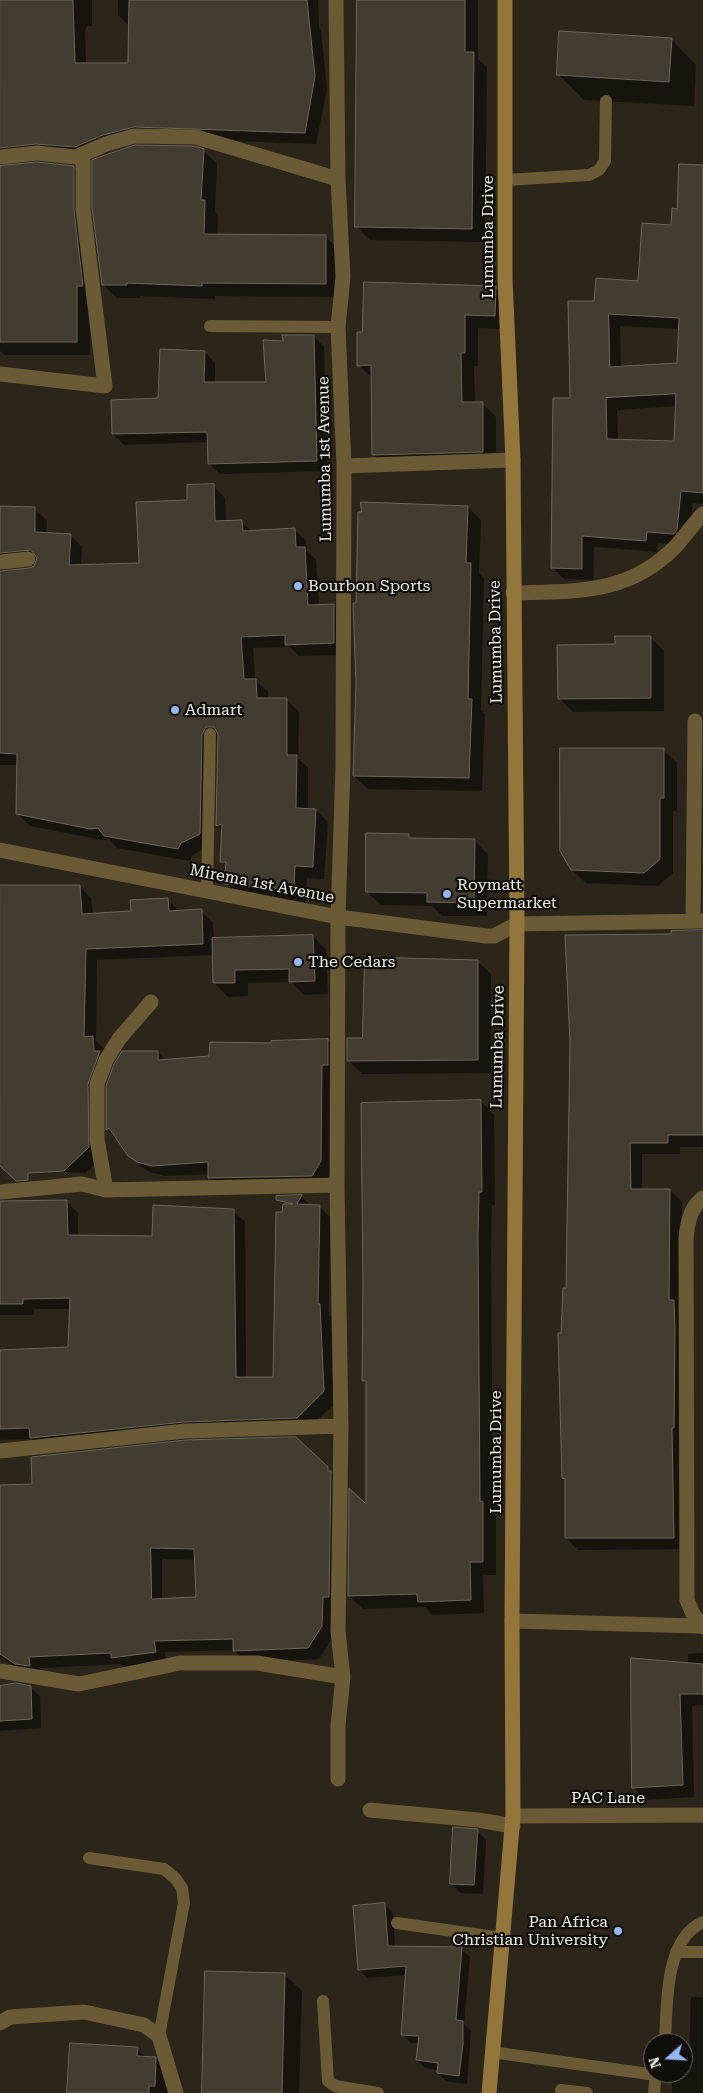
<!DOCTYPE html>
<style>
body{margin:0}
#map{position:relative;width:703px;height:2093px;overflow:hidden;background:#2b251a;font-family:"Roboto Serif",serif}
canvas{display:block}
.north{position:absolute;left:643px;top:2033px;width:50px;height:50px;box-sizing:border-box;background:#110e09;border:1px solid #6a6761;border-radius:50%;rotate:251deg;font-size:14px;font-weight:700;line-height:20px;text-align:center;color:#f0ece4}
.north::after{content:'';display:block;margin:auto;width:18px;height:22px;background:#94b7fd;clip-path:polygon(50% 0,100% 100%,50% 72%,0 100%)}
</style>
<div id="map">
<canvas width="703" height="2093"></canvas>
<div class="north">N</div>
</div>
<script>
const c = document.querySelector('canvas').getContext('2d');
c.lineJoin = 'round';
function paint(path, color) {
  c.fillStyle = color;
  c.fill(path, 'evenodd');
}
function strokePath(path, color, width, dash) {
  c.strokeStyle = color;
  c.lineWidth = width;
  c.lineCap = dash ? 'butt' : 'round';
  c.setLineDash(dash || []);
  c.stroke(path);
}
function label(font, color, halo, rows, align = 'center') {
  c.font = font + ' "Roboto Serif",serif';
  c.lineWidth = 4.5;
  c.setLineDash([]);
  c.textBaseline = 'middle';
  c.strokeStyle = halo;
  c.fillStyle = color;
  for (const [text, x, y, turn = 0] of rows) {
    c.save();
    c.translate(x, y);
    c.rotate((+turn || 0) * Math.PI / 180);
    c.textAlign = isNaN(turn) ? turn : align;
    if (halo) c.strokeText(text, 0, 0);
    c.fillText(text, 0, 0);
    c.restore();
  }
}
paint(new Path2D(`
 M0 0H92V26H87L85 31 86 64H129L130 27 118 15V0H318L319 28 321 31 327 89 316 144 147 138 9 160 0 151Z
 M358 0H478V59L487 67 485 242 370 240 356 226Z
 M671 39 696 65 694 106 584 100 558 74Z
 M203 150 217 164 215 211 218 215 217 235 325 236 339 250V297L215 296V299L140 296V298H117L103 285Z
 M703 166V504L693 503 689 542 686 546 658 543 657 552 594 547 593 580 564 579 552 567 571 399 595 302 639 282 672 227ZM620 326 680 329 678 364 621 367ZM677 406 675 442 618 440 617 410Z
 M0 167H73L86 181 90 355H4L0 351Z
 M495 287 509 301 508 329 478 328V366H474L475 404H483L496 417V465L386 468 373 454V379L359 365 363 333Z
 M314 336 324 347 327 471 220 474 209 463 208 442 124 445 113 434 159 399 205 352 215 363V384L268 383 284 342Z
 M213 486 225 498 226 522 241 521 252 532 294 529 306 541 307 551 316 560 319 606 334 605 346 617V655L299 656 290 647 253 648 255 680 268 692V699L287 700 299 712 298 758 308 768V810H316L328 822 324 879 307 878 305 902 238 895 226 883 227 866 222 861 223 831 218 826 219 736 213 746 211 846 192 855 190 861 117 848 109 839 103 840 30 826 18 814V765H0V507L35 509 47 521 46 534 70 535 82 547 81 566 141 565 188 501ZM37 561 35 567 3 572V570L11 564Z
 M468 507 481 520 479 573 484 578 481 710 485 714 482 791 368 789 354 776 357 645 354 642V604H357Z
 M650 637 664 651V711L573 712 559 698Z
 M663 750 677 763V811H673V873L658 886 586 883 572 870Z
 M408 835 412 839 474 840 488 854 487 916H442L432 906 381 905 367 892Z
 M79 886 91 898 93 914 132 912 168 900 180 912 201 911 213 923 214 939 313 936 326 950 328 994 304 995 291 982 248 983V996L228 997 214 983 213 955 97 960 96 1041 104 1049 99 1096 100 1159 86 1173 5 1169 0 1164V887Z
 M703 930V1147H680V1154H642V1190H670L682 1202 681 1308 685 1549 578 1550 566 1538V1481L563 1478V1334L567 1289 672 935Z
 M477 961 491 974V1073L362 1074 348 1060 363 1039Z
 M328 1040 339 1051 331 1172 324 1187 220 1189 209 1178V1174L165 1176 150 1172 141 1167 108 1130V1086L158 1052 166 1061 210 1057 272 1045Z
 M481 1101 494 1115 495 1205H492L491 1250 493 1512 496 1516V1575H483L484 1613 432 1615 425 1607 363 1609 349 1596 368 1507V1385L363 1381Z
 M301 1196 311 1206H319L330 1217 329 1315 331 1317 335 1403 308 1429 42 1449 32 1439 0 1440V1351L70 1348 71 1309H34V1315H0V1211L67 1202 78 1213V1237H153L233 1211 245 1222 246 1378H275L284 1205 278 1197Z
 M327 1468 338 1479 333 1637 319 1659 245 1662 234 1650 165 1652 166 1662 124 1668 120 1664 40 1668 41 1677 28 1675 0 1657V1486ZM162 1559 196 1560 198 1599 162 1600Z
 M703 1653V1705L692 1706 694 1797 646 1800 634 1788 688 1664V1654Z
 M0 1687H30L40 1696 41 1728 0 1731Z
 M477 1831 486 1840 483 1894 461 1893 451 1884Z
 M384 1904 393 1913 395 1947 461 1949 470 1957 464 2024 471 2031 467 2084 446 2081 438 2073V2070L425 2068 417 2060 419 2043H411L402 2034 407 1975 367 1978 359 1969Z
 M284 1974 302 1991 299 2093H203Z
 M691 1997 703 1998V2093H672V2073H683V2060H689Z
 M137 2049 146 2058H155L172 2076 173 2093H68Z`), '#0007');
const building = new Path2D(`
 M0 0H73L75 63H128L129 0H307L315 76 305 133 134 127 103 135 75 147 36 144 0 148Z
 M357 0H465V52H474L472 229 355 227Z
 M559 31 672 38 669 82 557 75Z
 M135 145 195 146 204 149 201 200H205L204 234 326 235V284L202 283V286L127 283V285H102L92 208V160Z
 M37 162 74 166V210L83 286H77V342H0V166Z
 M679 164 703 165V493L681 491 677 530 674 534 647 532 646 541 582 536V569L551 568 553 398H570L568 301H594L596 278 638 281 642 223 671 225 672 208 677 209ZM609 314 679 318 677 363 610 367ZM676 394 674 441 607 439 606 398Z
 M364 282 496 286 495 316 465 315V353H461L462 402H483V452L372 455 371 365 357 366V332H362Z
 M282 335H314L317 461 208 464 207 432 112 434 111 400 158 398 160 349 205 351 204 382H266L263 340 283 341Z
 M214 484 215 521 242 520 243 531 295 528 296 547H305L308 605 334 604V643L285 645V635L241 637 244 679H256L257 698H287V755H297L296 808 316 809 313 867 295 866 294 890 224 884 226 862H220L222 824 216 826 218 734 214 727H206L202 734 200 834 181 843 178 849 104 836 98 828 90 829 16 814 17 754 0 753V571L29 568 34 566 37 558 31 550 0 553V506L35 507V532L71 534 69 565 139 563 136 502 187 500V485Z
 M361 502 468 506 466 563H471L468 699H472L469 778 353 776 356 683 353 603H356L358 512H361Z
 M615 636H651V698L558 699 557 645 615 644Z
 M560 748H664V798H660V859L644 873 571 870 560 851Z
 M366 833 409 834V838L475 839 474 903 427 902V893L366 892Z
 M0 885H80L82 914 131 911 130 900 168 898 169 911 202 909 203 944 86 949 84 1037 93 1036 94 1051H100L88 1084 89 1147 64 1171 28 1173V1180L16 1181 0 1166Z
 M703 930V1135H668V1143H630L631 1189H670L669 1300H674L675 1331 674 1428H672L674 1538H565V1479L562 1478 558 1333H561L563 1288H566L570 1043 565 935 671 934V931Z
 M313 935 315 981 289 982V969L235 970V983H213L212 938Z
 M365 957 478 960V1060L347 1061V1038H362Z
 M328 1039V1065H322L321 1161 312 1176 208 1178V1162L152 1166 137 1162 128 1156 109 1128 106 1130V1086L114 1064 122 1051H158V1060L209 1056 210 1042 271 1043V1041Z
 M481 1100 482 1192H479L478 1236 480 1501 483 1502V1562H470L471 1600 418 1602 417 1594 348 1596 349 1488 366 1504V1381H362L363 1284 361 1103Z
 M302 1195 297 1204 320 1205 318 1304H320L324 1391 297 1418 184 1422 30 1438 29 1428 0 1429V1350L68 1347 70 1298 23 1299V1304H0V1201L67 1200 68 1235 152 1236 153 1205 234 1209 236 1377H273L276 1212H282L283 1204H293L276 1200V1196Z
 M296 1437 328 1467V1471H331L329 1597H323L322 1626 308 1648 233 1651V1639L154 1641 156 1652 111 1658V1653L29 1657 30 1666 15 1664 0 1654V1485L32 1484 31 1457 186 1440ZM151 1548 194 1549 196 1597 152 1599Z
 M631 1658 703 1664V1694H680L683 1785 632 1788Z
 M16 1683 31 1686 32 1719 0 1721V1686Z
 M453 1827 478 1829 474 1885 450 1884Z
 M385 1903 388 1946 462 1947 456 2020 463 2021V2044L459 2076 437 2073 438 2063 416 2060 419 2036 401 2035 406 1966 358 1970 353 1906Z
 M205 1971 285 1973 282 2093H202Z
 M70 2043 138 2047 137 2056 156 2057 155 2086H149V2093H67Z`);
paint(building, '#433d31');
strokePath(building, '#6d6659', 1);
strokePath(new Path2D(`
 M505 180 589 175 599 170 605 161 606 101
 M210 326 338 327
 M207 891 210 734
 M89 1858 164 1869 175 1878 182 1888 184 1903 159 2036
 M397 1923 502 1938
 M676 1952H703
 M323 2001 328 2081 335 2086 378 2093
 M665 2043C667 2007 664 1939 703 1922
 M491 2052 656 2075
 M561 2090 587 2093
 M654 2093 656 2073`), '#6b5a36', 12);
strokePath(new Path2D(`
 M336 0 338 179 343 277 338 327 344 466 343 766 338 917 337 1185 341 1426 338 1631 343 1677 338 1725V1779
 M0 157 37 153 76 157 106 144 134 136 196 137 338 179
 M0 374 105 386 83 209V155
 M344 466 513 460
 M0 562 28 559
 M513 593C575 591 629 595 676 546 685 536 693 524 703 514
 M0 850 338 917 486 936H494L517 924 703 921
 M693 921 695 721
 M106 1190 97 1139V1084L106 1060 119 1039 151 1002
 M0 1192 82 1184 106 1190 337 1185
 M703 1198C690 1207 687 1224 686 1239L687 1600 693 1614 703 1627
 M0 1451 185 1431 341 1426
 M512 1621 700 1626
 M0 1671 79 1684 180 1663H257L343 1677
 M370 1810 478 1820 513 1826
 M513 1816 703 1815
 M0 2023 10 2017 84 2012 144 2025 159 2036 176 2093`), '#6b5a36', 15);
strokePath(new Path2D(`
 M489 2093 513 1816 512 1621 517 924 513 460 505 278V0`), '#93763a', 15);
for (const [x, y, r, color] of [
 [298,586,5,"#94b7fd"],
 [175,710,5,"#94b7fd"],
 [447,894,5,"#94b7fd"],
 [298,962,5,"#94b7fd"],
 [618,1931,5,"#94b7fd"]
]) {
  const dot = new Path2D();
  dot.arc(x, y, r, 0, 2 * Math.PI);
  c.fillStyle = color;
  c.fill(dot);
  strokePath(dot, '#110e09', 2);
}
label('16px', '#f0ece4', '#110e09', [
 ["Lumumba Drive",488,237,-90],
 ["Lumumba 1st Avenue",325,459,-91],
 ["Lumumba Drive",496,642,-91],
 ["Mirema 1st Avenue",262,884,11],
 ["Lumumba Drive",498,1047,-89],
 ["Lumumba Drive",496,1452,-90],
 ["PAC Lane",608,1798]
]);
label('16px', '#f0ece4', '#110e09', [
 ["Bourbon Sports",308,586],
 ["Admart",185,710],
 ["Roymatt",457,885],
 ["Supermarket",457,903],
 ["The Cedars",308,962],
 ["Pan Africa",608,1922,"right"],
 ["Christian University",608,1940,"right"]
], 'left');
</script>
